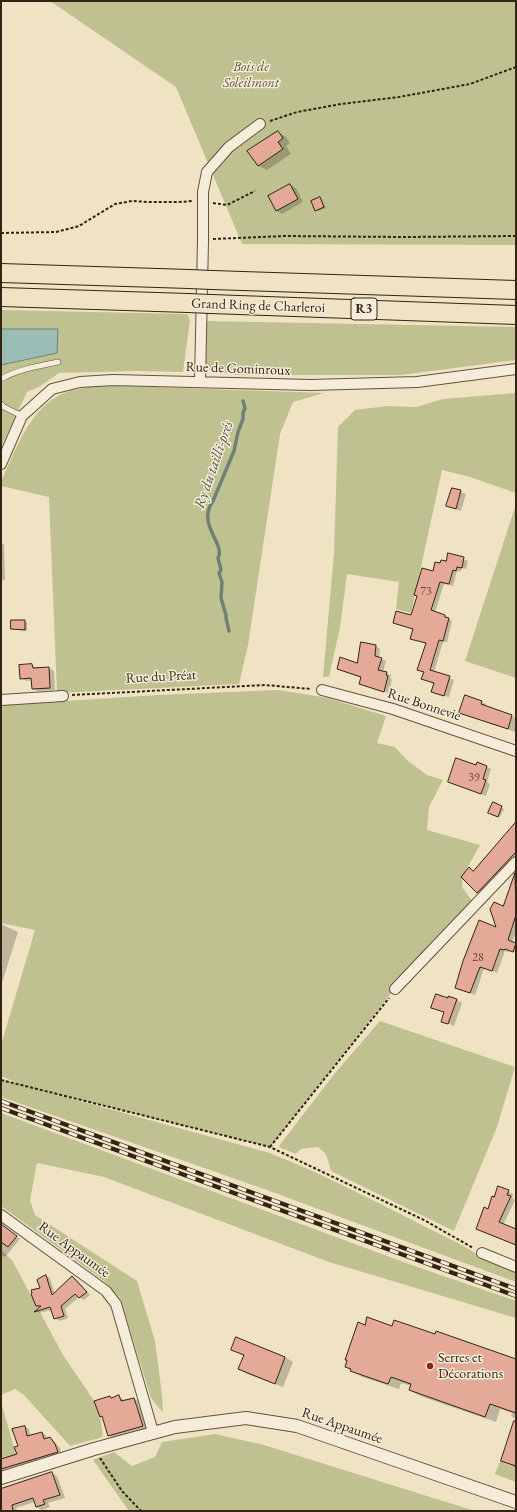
<!DOCTYPE html>
<meta charset="utf-8">
<style>
body{margin:0}
#map{position:relative;width:517px;height:1512px;overflow:hidden;background:#efe3c4;font-family:"EB Garamond",serif}
canvas{display:block}
.frame{position:absolute;inset:0;border:2px solid #332312;pointer-events:none}
</style>
<div id="map">
<canvas width="517" height="1512"></canvas>
<div class="frame"></div>
</div>
<script>
const c = document.querySelector('canvas').getContext('2d');
c.lineJoin = 'round';
function paint(path, color) {
  c.fillStyle = color;
  c.fill(path, 'evenodd');
}
function strokePath(path, color, width, dash) {
  c.strokeStyle = color;
  c.lineWidth = width;
  c.lineCap = dash ? 'butt' : 'round';
  c.setLineDash(dash || []);
  c.stroke(path);
}
function label(font, color, halo, rows, align = 'center') {
  c.font = font + ' "EB Garamond",serif';
  c.lineWidth = 3;
  c.setLineDash([]);
  c.textBaseline = 'middle';
  c.strokeStyle = halo;
  c.fillStyle = color;
  for (const [text, x, y, turn = 0] of rows) {
    c.save();
    c.translate(x, y);
    c.rotate((+turn || 0) * Math.PI / 180);
    c.textAlign = isNaN(turn) ? turn : align;
    if (halo) c.strokeText(text, 0, 0);
    c.fillText(text, 0, 0);
    c.restore();
  }
}
paint(new Path2D(`
 M50 1H516V245L242 244 176 87Z
 M1 310 187 314 190 320 183 372 136 371 59 373 39 387 27 392 1 447Z
 M206 321 516 327V360L401 375H238L200 368Z
 M97 385 324 393 293 402 280 434 248 645 239 684 57 693 49 497 1 486V482C15 451 30 407 64 393 74 389 87 388 97 385Z
 M516 393V493L470 477 442 470 411 613 396 609 399 582 347 574 340 627 329 677H323L334 553 338 427 355 410 387 406 416 407 443 399Z
 M516 504V678L465 661Z
 M279 690 328 698 386 716 377 743 395 747 408 761 427 775 443 780 429 807 427 830 480 845 463 875 462 887 475 905 413 965 374 1015 270 1147 40 1090 270 1153C333 1178 393 1211 454 1241 474 1251 494 1266 516 1273V1282L267 1190 1 1097V1079L17 1083 1 1076V1045L35 930 1 923V705L158 695Z
 M380 1021 515 1067 497 1127 454 1231 331 1171 326 1154 318 1147 301 1149 296 1154 281 1148 279 1146 335 1073Z
 M1 1113 409 1264 516 1301V1318L329 1262 104 1177 37 1163 30 1200 35 1215 137 1281 155 1341 162 1395 163 1413 151 1398 120 1298 104 1281 1 1206Z
 M1 1250 12 1260 63 1355 99 1408 103 1437 70 1446 24 1395 15 1389 1 1395Z
 M1 1402 19 1464 1 1469Z
 M215 1434 264 1445 475 1511H129L93 1460 114 1452 132 1466 155 1457 162 1442Z
 M500 1461 516 1467V1482L495 1474Z`), '#bfc290');
const water = new Path2D(`
 M1 329H58L57 353 1 365Z`);
paint(water, '#9abeb6');
strokePath(water, '#718074', 1);
paint(new Path2D(`
 M278 132 286 137 290 143 286 146 291 154 267 170 259 166 249 152Z
 M290 185 296 188 303 202 282 214 277 211 270 197Z
 M320 198 322 200 326 208 318 211 315 210Z
 M452 489 466 494 461 511 447 506Z
 M1 543 4 544 5 580H1Z
 M449 554 468 561 466 569 462 568 460 572 457 571 453 586 444 584 435 612 445 616 452 621 447 642H443L434 672 454 680 449 697 436 694 434 684 422 679 424 673 419 670 427 644 411 638 414 629 394 623 411 616 434 572 441 565 446 563Z
 M12 621 27 622V631L12 629Z
 M362 644 376 646 380 649 379 658 386 661 383 672 391 675 390 678 392 679 389 693 365 686 362 678 338 669 358 664Z
 M32 666 37 668H49L54 671 55 690 38 691 33 689V680L26 681 21 678Z
 M481 702 486 704V707L516 718V732L465 715 460 713Z
 M478 763 491 769 487 782 490 784 486 796 449 782 477 766Z
 M493 804 504 809 500 817 492 814Z
 M516 824V859L482 895 462 877 470 869 474 871Z
 M511 888 516 890V933L512 942 516 944V953L510 950 509 952 505 951 497 973 484 968 475 995 461 990 456 987 498 929 503 907Z
 M1 924 18 932 1 986Z
 M448 999 457 1000 462 1003 454 1026 443 1021 445 1013 432 1007Z
 M508 1191 513 1194 512 1198 515 1200 503 1225 516 1230V1245L477 1229 489 1210Z
 M1 1225 20 1239 5 1257 1 1255Z
 M46 1276 50 1278 55 1294 73 1277 77 1280 90 1295 84 1300 79 1297 65 1309 68 1318 60 1321 55 1318 52 1310 39 1313 36 1311 40 1308 36 1306Z
 M365 1326 393 1327 516 1360V1468L502 1460 516 1419 511 1416 512 1413 500 1409 496 1422 420 1396 410 1390 411 1386 401 1383 399 1389 362 1377 346 1367Z
 M237 1338 285 1357 293 1362 283 1387 247 1374 239 1369 244 1356 232 1349Z
 M110 1397 112 1398 119 1397 123 1399 124 1402 134 1399 138 1401 146 1428 113 1438 109 1435 103 1417 101 1416Z
 M25 1427 29 1429 30 1436 42 1433 46 1435 47 1439 50 1438 54 1441 60 1448 61 1454 1 1472V1460L18 1455Z
 M52 1473 57 1476 65 1498 48 1503 50 1507 42 1510 36 1507 34 1502 16 1508 17 1511H1V1489Z`), '#0003');
strokePath(new Path2D(`
 M229 631 226 618V615L221 598 222 582 219 573 221 570 218 558C226 544 196 524 213 501L234 451 238 432 243 419V413L245 408 243 401`), '#718074', 3.5);
const building = new Path2D(`
 M278 131 283 138 278 142 283 149 258 166 247 151Z
 M290 184 298 199 276 211 268 196Z
 M320 197 324 207 315 211 311 201Z
 M452 488 461 490 456 509 446 506Z
 M448 553 464 557 462 568 457 567 456 571 453 570 449 584 440 582 431 610 445 615V617L449 618 443 641 439 640 430 670 450 676 444 696 431 692 434 683 421 679 424 672 417 670 426 643 410 639 413 629 393 623 396 611 411 615 417 596 414 595 422 568 433 571 435 562 440 563 441 560 446 561Z
 M11 620H25V630L11 629Z
 M361 642 376 645 375 656 382 658 378 670 387 672 386 675 388 676 384 692 359 684 361 677 337 669 340 657 357 663Z
 M32 664 33 668 49 667 50 688 32 689 31 678 20 679 19 665Z
 M465 695 482 701 481 704 512 715 508 729 459 713Z
 M456 758 476 765 477 762 487 766 483 779 486 780 481 794 448 782Z
 M493 802 502 806 498 817 488 813Z
 M516 822V852L477 893 461 877 469 867 473 871Z
 M515 873 516 915 508 940 516 943 513 952 505 949 504 950 500 949 492 971 480 967 470 993 455 988 463 961 479 920 496 927 490 909 494 902 503 906Z
 M436 994 448 998V996L457 999 448 1024 441 1022 444 1012 431 1008Z
 M498 1186 509 1190 507 1195 511 1196 499 1222 516 1229V1245L476 1229 484 1207 488 1209 492 1196 494 1197Z
 M1 1224 17 1236 8 1247 1 1242Z
 M46 1275 52 1295 72 1276 87 1292 79 1298 75 1294 61 1306 64 1316 54 1319 50 1307 34 1312 41 1306H36L31 1294 32 1293 31 1290 40 1288 37 1280Z
 M367 1317 392 1326 394 1320 435 1334 436 1331 516 1359V1413L490 1404 485 1417 409 1390 411 1384 391 1377 388 1384 350 1371 351 1369 345 1367 347 1360H345L358 1322 365 1325Z
 M236 1337 285 1357 275 1384 238 1369 244 1355 231 1350Z
 M119 1395 121 1401 134 1398 143 1426 108 1436 102 1416 100 1417 94 1401 110 1396 111 1398Z
 M514 1421H516V1466L501 1461Z
 M25 1426 27 1436 42 1432 44 1439 50 1437 55 1444 58 1452 1 1469V1459L17 1454 14 1447 18 1446 12 1429Z
 M52 1472 60 1495 43 1500 45 1504 36 1507 33 1498 12 1505 13 1511H1V1489Z`);
paint(building, '#e5aa97');
strokePath(building, '#332312', 1);
const service = new Path2D(`
 M1 379C19 369 38 366 58 362
 M1 404 4 407 22 416`);
const minor = new Path2D(`
 M200 382 203 240V192L207 172 229 147 260 124
 M1 464 22 416 52 389 80 382 113 380 311 385 417 382 516 369
 M322 690 393 709 516 751
 M1 700 63 696
 M395 989 516 862
 M1 1215 106 1291 116 1304 153 1432
 M482 1253 516 1267`);
const tertiary = new Path2D(`
 M1 1478 94 1449 175 1427 246 1418 297 1426 516 1502`);
const motorway = new Path2D(`
 M1 273 189 279
 M212 280 516 290
 M1 297 188 303
 M211 304 516 315`);
strokePath(service, '#62533e', 6);
strokePath(minor, '#62533e', 12);
strokePath(tertiary, '#62533e', 14);
strokePath(motorway, '#332312', 20);
strokePath(new Path2D(`
 M270 121 297 112 341 104 399 97 470 84 516 67
 M213 203 227 205 255 191
 M1 233 56 232 79 226 115 204 132 201 148 202H179L192 201
 M213 239 285 236 406 237 516 236
 M72 695 265 685 311 689
 M1 1080 270 1147 426 1221 473 1248
 M270 1147 389 998
 M100 1458 122 1491 141 1511`), '#332312', 2, [3, 2]);
strokePath(service, '#f5edd9', 5);
strokePath(minor, '#f5edd9', 10);
strokePath(tertiary, '#f5edd9', 12);
strokePath(motorway, '#efe3c4', 18);
const rail = new Path2D(`
 M1 1101 516 1289
 M1 1108 516 1296`);
strokePath(rail, '#332312', 4.5);
strokePath(rail, '#f5edd9', 3, [9]);
const motorwayBridge = new Path2D(`
 M189 279 212 280
 M188 303 211 304`);
strokePath(motorwayBridge, '#332312', 20, []);
strokePath(motorwayBridge, '#efe3c4', 18);
for (const [x, y, r, color] of [
 [430,1366,4,"#8f2418"]
]) {
  const dot = new Path2D();
  dot.arc(x, y, r, 0, 2 * Math.PI);
  c.fillStyle = color;
  c.fill(dot);
  strokePath(dot, '#f5edd9', 1.5);
}
label('12px', '#604533', null, [
 ["73",426,592],
 ["39",474,778],
 ["28",478,958]
]);
for (const [x, y, w] of [
 [364,309,26]
]) {
  const box = new Path2D();
  box.roundRect(x - w / 2, y - 11, w, 22, 3);
  c.fillStyle = '#f5edd9';
  c.fill(box);
  strokePath(box, '#332312', 1);
}
label('bold 13px', '#332312', null, [
 ["R3",364,309]
]);
label('italic 14px', '#5d5338', '#f5edd9', [
 ["Bois de",251,67],
 ["Soleilmont",251,83]
]);
label('14px', '#332312', '#f5edd9', [
 ["Grand Ring de Charleroi",258,306,2],
 ["Rue de Gominroux",238,369,2],
 ["Rue du Préat",161,677,-3],
 ["Rue Bonnevie",424,705,18],
 ["Rue Appaumée",74,1250,36],
 ["Rue Appaumée",342,1426,19]
]);
label('14px', '#332312', '#f5edd9', [
 ["Serres et",438,1358],
 ["Décorations",438,1374]
], 'left');
label('italic 15px', '#525243', '#f5edd9', [
 ["Ry du tailli-prés",214,465,-71]
]);
</script>
